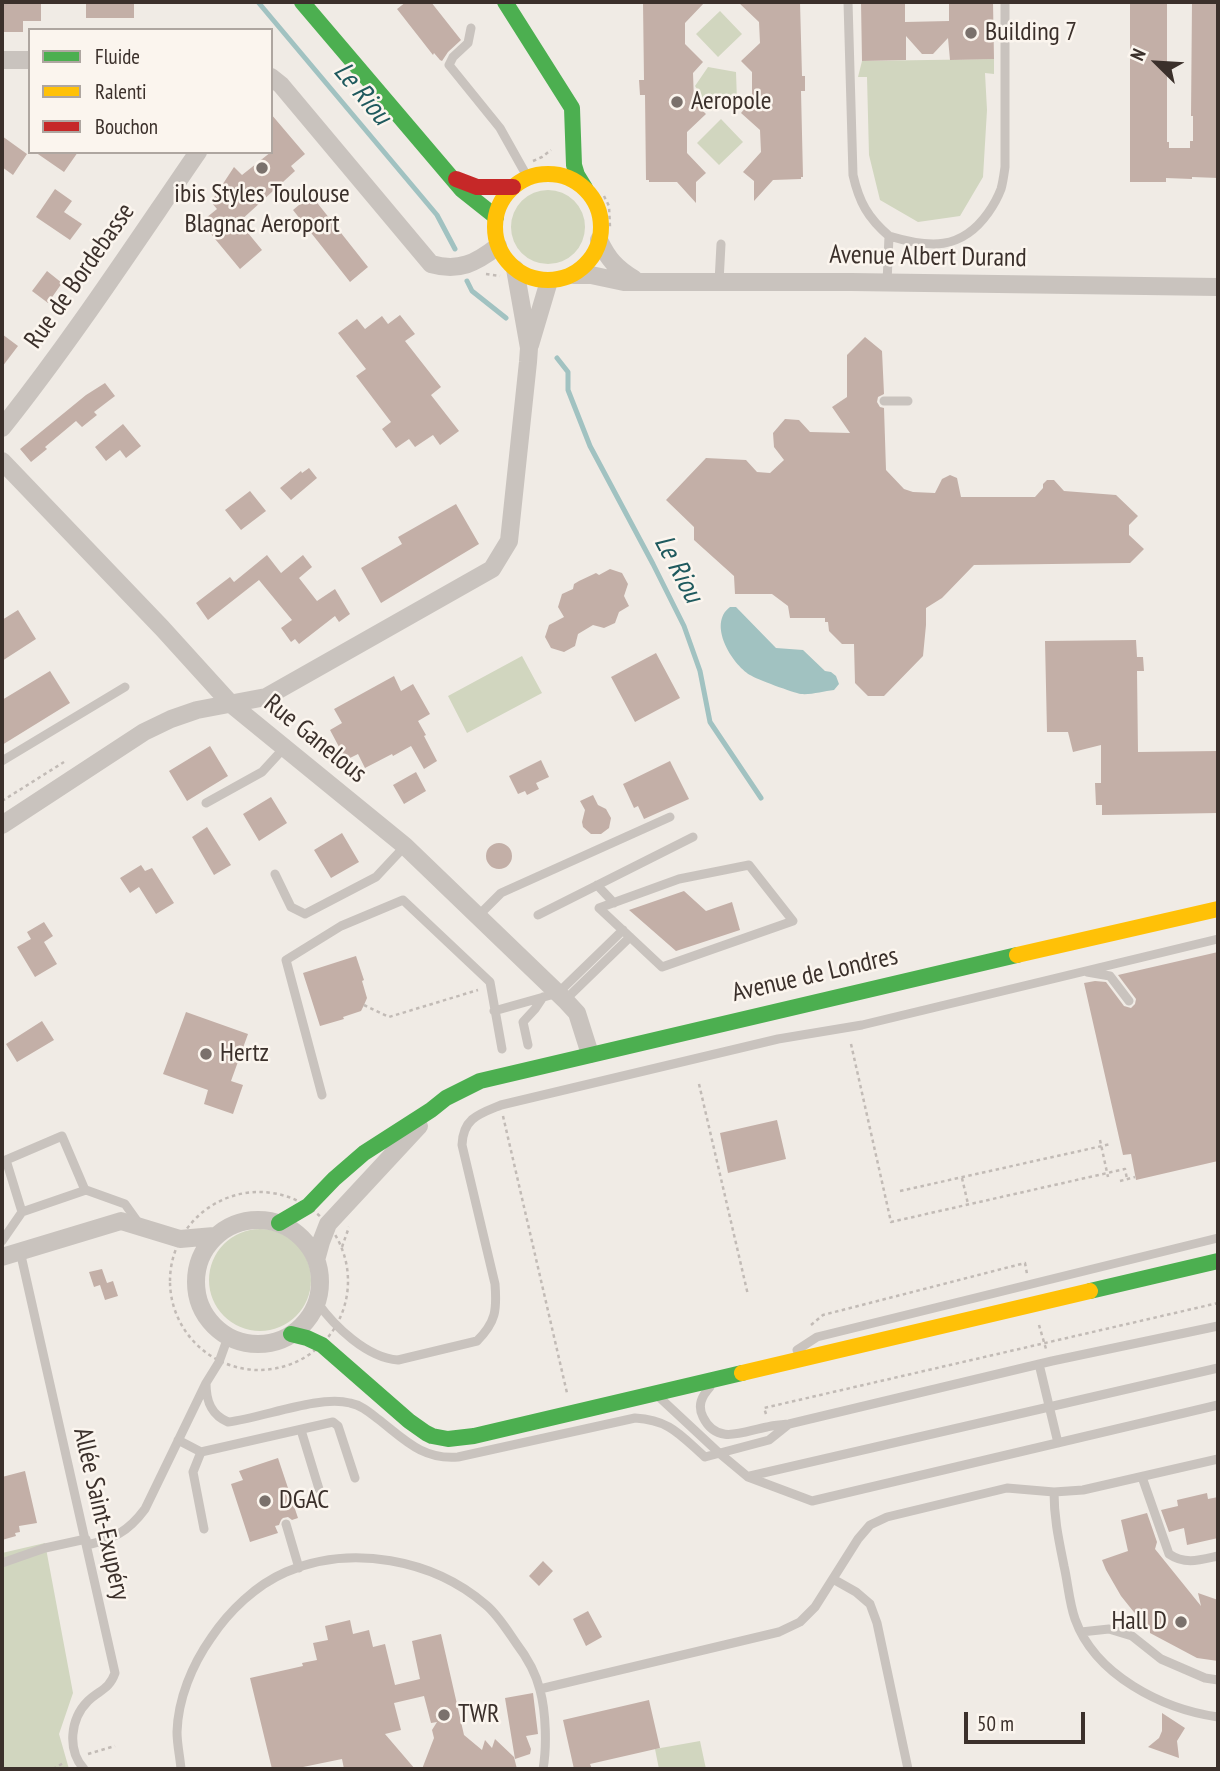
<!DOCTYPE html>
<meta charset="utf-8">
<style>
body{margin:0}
#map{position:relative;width:1220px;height:1771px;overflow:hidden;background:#f0ebe5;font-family:"PT Sans Narrow",sans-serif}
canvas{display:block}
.frame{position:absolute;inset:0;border:4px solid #3b302b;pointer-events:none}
.legend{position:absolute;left:28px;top:28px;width:245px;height:126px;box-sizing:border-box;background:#fbf5ee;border:2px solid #aea6a0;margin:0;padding:9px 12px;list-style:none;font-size:21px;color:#3b302b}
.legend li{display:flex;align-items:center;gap:14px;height:35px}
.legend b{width:35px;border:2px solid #aea6a0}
.north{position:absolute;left:1122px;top:28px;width:70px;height:70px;-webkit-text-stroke:5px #fbf5ee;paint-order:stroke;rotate:294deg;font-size:19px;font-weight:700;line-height:28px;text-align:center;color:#3b302b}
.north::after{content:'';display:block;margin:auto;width:24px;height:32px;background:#3b302b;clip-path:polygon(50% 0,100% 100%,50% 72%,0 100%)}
.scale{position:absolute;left:964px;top:1712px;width:121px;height:32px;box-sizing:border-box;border:4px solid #3b302b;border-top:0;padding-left:9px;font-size:21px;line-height:24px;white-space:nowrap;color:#3b302b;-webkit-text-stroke:5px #fbf5ee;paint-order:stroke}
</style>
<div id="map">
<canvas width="1220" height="1771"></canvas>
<div class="frame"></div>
<ul class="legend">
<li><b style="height:9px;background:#4caf50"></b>Fluide</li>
<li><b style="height:9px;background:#ffc107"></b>Ralenti</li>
<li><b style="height:9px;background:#c62828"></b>Bouchon</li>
</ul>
<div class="north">N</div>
<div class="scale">50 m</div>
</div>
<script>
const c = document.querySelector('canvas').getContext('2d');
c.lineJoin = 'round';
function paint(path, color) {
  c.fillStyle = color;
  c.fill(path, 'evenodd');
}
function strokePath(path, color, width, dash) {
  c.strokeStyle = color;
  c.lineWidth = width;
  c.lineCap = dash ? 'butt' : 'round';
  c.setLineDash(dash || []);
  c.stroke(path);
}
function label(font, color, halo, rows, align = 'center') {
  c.font = font + ' "PT Sans Narrow",sans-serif';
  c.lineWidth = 5;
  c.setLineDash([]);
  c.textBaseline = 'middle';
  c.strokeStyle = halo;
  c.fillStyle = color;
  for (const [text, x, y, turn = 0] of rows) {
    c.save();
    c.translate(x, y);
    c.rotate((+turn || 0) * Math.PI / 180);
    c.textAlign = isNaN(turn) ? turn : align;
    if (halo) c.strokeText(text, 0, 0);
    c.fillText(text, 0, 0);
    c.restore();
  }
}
paint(new Path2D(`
 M720 11 742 34 718 57 696 34Z
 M994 59V74L985 73 987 110 983 177 960 216 918 222 880 200 869 155 867 77H858L862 61Z
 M708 67 736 72 737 101 711 111 695 86Z
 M721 119 743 142 719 165 697 143Z
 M511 227a37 37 0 1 1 74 0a37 37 0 1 1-74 0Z
 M522 656 542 693 467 733 448 696Z
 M209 1280a51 51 0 1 1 102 0a51 51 0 1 1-102 0Z
 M45 1543 73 1693 59 1734 69 1769H2V1553Z
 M700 1741 706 1769H659L655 1749Z`), '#d1d6bf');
paint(new Path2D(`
 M730 607H736L776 648 803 650 825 671 831 672 836 676 839 684 834 690C824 691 811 695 801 694 794 693 756 679 750 675 732 664 707 624 730 607Z`), '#a1c2c1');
strokePath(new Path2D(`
 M258 2 437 215 455 249
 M467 281 472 291 506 318
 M557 358 568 372V390L590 446 653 564 684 626 700 671 710 722 761 798`), '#a1c2c1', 5);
paint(new Path2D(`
 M2 2H41V21H23V32H2Z
 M86 2H134V18H86Z
 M406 2H431L461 40 448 52 442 61 440 60 434 53 433 55 397 9Z
 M643 2H705L685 23V44L703 62 693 73 694 102 706 114 687 132V153L706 173 696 182V203L677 182H649V180H646L645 95H640L639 80H644Z
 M738 2H800L802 76H805V91H801L803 177H801V179L773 180 754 201V181L743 172 761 152 760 130 741 113 752 100V72L741 61 760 43 759 22Z
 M861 2H905V22L949 21V2H993L994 59 950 60 948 38 933 54H922L906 36V60L862 61Z
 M1130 2H1167V142H1169V148H1190V141H1193V116H1191L1192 2H1218V178L1192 177V179L1166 178V182H1130Z
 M271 114 305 154 291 166 295 171 239 222 262 250 240 269 201 222 217 209 211 202 234 167 242 175 271 152Z
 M2 136 27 154 13 175 2 167Z
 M35 152H78L64 172Z
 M55 189 72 201 64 212 82 224 70 240 36 217Z
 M311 195 368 267 350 282 293 210Z
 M47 271 62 283 48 303 32 291Z
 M400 315 415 334 405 341 441 387 431 395 459 431 440 445 433 435 415 447 409 439 396 448 382 429 391 422 356 376 366 369 338 333 357 319 365 329 382 316 388 324Z
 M2 334 18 346 2 367Z
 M865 337 882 351 884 394 878 397 877 402 880 407 884 408 886 470 904 489 913 492 935 493 942 479 950 475 957 478 961 497H1035L1043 488V484L1047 480H1054L1064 491 1116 495 1138 516 1129 525V535L1144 549 1130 563 974 565 942 598 926 608V625L923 656 884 696H868L855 683 854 644H842L829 631 828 622H825V618H790L788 606 772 594H735L734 576 694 540V527L666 500 706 458 746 460 757 472 770 473 784 460 774 447 773 433 785 419 799 420 810 432 850 433 832 407 847 397V355Z
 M105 383 115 396 94 412 97 415 82 427 76 421 45 447 47 449 31 462 20 449 86 395Z
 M123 424 141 446 126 458 120 450 106 461 95 447Z
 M309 468 317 478 291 500 280 488 301 471 302 473Z
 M250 491 266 511 241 530 225 510Z
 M456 504 479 544 381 603 361 568 402 544 398 537Z
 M267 555 281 573 303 555 312 567 299 578 317 601 335 589 350 614 339 622 335 616 299 644 295 639 291 642 281 628 292 620 259 580 208 620 196 603 230 577 234 582Z
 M610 569 622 573 628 584 624 596 629 606 619 612 615 623 604 628 593 625 578 634 575 646 564 652 551 648 545 637 549 625 564 617 558 607 562 594 573 589 574 584 579 581 596 573 599 575Z
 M18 610 36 639 2 661V620Z
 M1136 640 1137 657H1143L1144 671H1137L1138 752 1218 751V813L1102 815V805H1096L1095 783H1101V745L1073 752 1068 732H1047L1045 641Z
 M656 653 680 698 635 722 611 677Z
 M50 671 70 703 2 745V700Z
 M394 676 401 691 413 684 430 714 418 721 426 735 424 736 437 761 424 769 411 746 393 756 392 754 365 768 358 754 346 760 330 730 342 723 334 709Z
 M210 746 228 776 187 801 169 771Z
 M541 760 549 777 536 783 539 789 527 795 525 791 518 794 509 776Z
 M670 761 689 799 644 819 638 806 634 808 623 784Z
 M416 772 426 791 404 804 393 785Z
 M593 795 598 805 606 809 611 818 609 828 601 834H591L583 827 582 822 585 810 580 801Z
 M271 797 287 823 259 841 243 814Z
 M207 827 231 865 214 875 192 837Z
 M342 833 359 862 331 878 314 850Z
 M486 856a13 13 0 1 1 26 0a13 13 0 1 1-26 0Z
 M141 865 145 871 152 868 174 903 156 914 139 887 130 893 120 878Z
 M684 891 706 911 732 902 740 930 676 951 629 910Z
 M44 922 53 936 44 942 57 964 35 977 17 947 31 939 27 932Z
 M1218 952V1161L1136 1180 1131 1154 1123 1155 1084 983 1095 981 1106 982 1124 1006 1131 1008 1135 1004 1136 999 1118 975Z
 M356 956 364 980 362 981 367 998 364 1005 361 1011 343 1017 344 1019 320 1026 303 973Z
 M186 1012 248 1034 231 1081 243 1085 233 1114 204 1104 208 1090 163 1074Z
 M42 1021 54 1040 17 1062 6 1044Z
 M777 1120 786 1159 728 1173 720 1133Z
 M102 1269 107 1283 113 1281 118 1296 105 1300 100 1285 94 1287 89 1272Z
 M278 1458 298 1518 292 1520 288 1517 283 1518 281 1520 279 1525 275 1526 278 1533 250 1542 231 1484 243 1480 239 1471Z
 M25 1471 37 1523 19 1526 20 1532 15 1533 16 1536 2 1540V1477Z
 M1207 1493 1208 1499 1218 1497V1538L1187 1545 1184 1528 1169 1532 1161 1510 1178 1506 1177 1500Z
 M1147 1513 1157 1542 1155 1549 1201 1606 1198 1593 1218 1600V1661L1197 1658 1150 1633V1628L1133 1611 1121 1596 1106 1570 1102 1560 1128 1551 1121 1520Z
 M543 1561 553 1571 539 1586 529 1576Z
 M588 1611 602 1637 586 1646 573 1619Z
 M350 1620 353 1634 369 1630 373 1647 385 1644 395 1685 420 1679 412 1641 441 1634 464 1735 482 1750 485 1740 492 1748 495 1739 514 1757 517 1769H422L434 1738 432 1730 437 1722 431 1723 424 1696 394 1703 401 1730 385 1734 415 1769H344L342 1759 303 1767V1769H272L250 1678 303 1666 302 1663 317 1660 313 1643 328 1640 325 1626Z
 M533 1693 538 1734 526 1736 531 1749 530 1754 515 1759 505 1698Z
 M649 1700 660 1748 590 1764 592 1769H574L563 1720Z
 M1162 1713 1185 1728 1177 1741 1179 1758 1148 1747 1159 1738 1162 1731Z`), '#c3afa7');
strokePath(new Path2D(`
 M533 161 542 157 551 150
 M604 196 609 206 610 227
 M486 274 500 276
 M2 801 64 762
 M364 1005 389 1017 478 990
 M851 1044 891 1222 1125 1169 1127 1179
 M699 1084 748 1295
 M503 1116 567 1393
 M1100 1140 1108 1177
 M962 1178 968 1204
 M1120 1181 1135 1177
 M900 1191 1111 1144
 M170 1281a89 89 0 1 1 178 0a89 89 0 1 1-178 0Z
 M342 1247 349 1227
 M811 1325 823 1315 1025 1263 1027 1274
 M1039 1325 1046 1349
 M766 1414 764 1408 1218 1303
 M88 1754 115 1746
 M53 1769 65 1762`), '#c2bbb6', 2.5, [3.5, 3.5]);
strokePath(new Path2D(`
 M848 2 853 175C859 202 868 218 889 236L887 283
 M471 28 468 43 453 57 449 65 500 128 528 178
 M889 236C929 248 961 251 988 213 993 206 998 197 1001 189 1003 182 1004 174 1005 167V2
 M719 282 721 244
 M884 401H908
 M2 761 125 687
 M206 803 262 772 284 748
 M749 865 793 921 662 967 599 908 679 879Z
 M275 874 291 907 305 914 376 877 405 846
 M597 885 614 903
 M479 915 501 893 670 817
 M538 915 693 837
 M1087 972 1110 976 1129 1001
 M565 1000 630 937
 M494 1011 558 993 623 930
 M528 1045 523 1022 535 1009 543 997
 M322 1095 286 960 341 926 403 900 490 982 502 1049
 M22 1212 6 1160 62 1136 85 1190
 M2 1241 22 1212 86 1190 125 1204 140 1225
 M20 1251 115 1673C109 1690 99 1690 88 1701 70 1719 67 1750 84 1769
 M317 1302C334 1326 367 1358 398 1360L477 1341C496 1322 497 1310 495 1284L462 1145C463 1118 479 1114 501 1105L778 1039 862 1025 1218 939
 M797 1350 817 1337 1218 1238
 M1039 1364 1058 1443
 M206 1383C206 1401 211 1415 228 1422 263 1418 318 1395 350 1403 361 1405 369 1412 378 1419 404 1439 422 1460 458 1457L635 1418C670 1420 680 1435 705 1457L769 1440 789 1424
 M710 1387C702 1396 697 1405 703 1417 717 1446 744 1431 767 1427 774 1425 782 1425 789 1424L1052 1361 1218 1326
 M659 1397 718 1452 748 1477 812 1501 1218 1405
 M301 1430 319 1489
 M178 1440 201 1452
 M750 1476 1218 1368
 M1142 1477 1169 1554C1185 1565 1200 1560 1218 1556
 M1054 1492C1054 1519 1059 1541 1064 1566 1068 1583 1069 1602 1075 1619 1095 1675 1162 1709 1218 1717
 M286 1524 299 1568
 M204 1529 193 1472 201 1452 333 1422 338 1426 355 1478
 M87 1545C113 1539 128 1532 145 1509L206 1383 219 1362 228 1337
 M2 1563 45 1548 86 1539
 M833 1579 856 1592 870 1604 877 1623 908 1769
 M1081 1632 1109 1629 1132 1636 1161 1659 1205 1678 1218 1680
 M540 1689 779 1632 800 1622 815 1607 858 1539 870 1525 887 1517 1007 1488 1054 1492 1083 1490 1218 1459
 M181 1769C180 1757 177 1744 177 1732 178 1699 192 1665 211 1638 229 1611 256 1585 286 1572 351 1544 433 1559 486 1605 498 1615 507 1630 516 1643 526 1656 536 1674 540 1690 546 1712 547 1747 543 1769`), '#c9c3be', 9);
strokePath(new Path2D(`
 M2 60H30
 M271 77 281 85 431 264C459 272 476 263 498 246
 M599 240C608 259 616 268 634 279
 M573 275H591L624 282H851L1218 287
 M530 345 549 281
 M2 428C72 340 134 245 198 152
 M2 461 162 628 231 704 405 846 565 1000 577 1013 590 1054
 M2 825 144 732 171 719 197 710 266 697 492 569 509 541 528 362 529 348 515 269
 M196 1282a62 62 0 1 1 124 0a62 62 0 1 1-124 0Z
 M2 1257 121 1221 180 1239 214 1236
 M316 1260 321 1242 328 1224 419 1126`), '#c9c3be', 18);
strokePath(new Path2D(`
 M302 2 462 190 496 217
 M505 2 572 108 574 165 577 175 585 188
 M279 1223 308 1206 334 1179 364 1153 431 1110 446 1098 480 1081 1017 955
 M1090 1291 1218 1261
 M291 1334 307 1338 322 1345 409 1421 426 1433 432 1436 448 1439 474 1436 742 1373`), '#4caf50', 16);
strokePath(new Path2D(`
 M495 227a53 53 0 1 1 106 0a53 53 0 1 1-106 0Z
 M1017 955 1218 909
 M742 1373 1090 1291`), '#ffc107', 16);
strokePath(new Path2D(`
 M456 179 477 187H513`), '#c62828', 16);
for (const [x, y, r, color] of [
 [971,33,7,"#7a716c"],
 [677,102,7,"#7a716c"],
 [262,168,7,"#7a716c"],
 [206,1054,7,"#7a716c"],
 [265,1501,7,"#7a716c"],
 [1181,1622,7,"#7a716c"],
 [444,1715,7,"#7a716c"]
]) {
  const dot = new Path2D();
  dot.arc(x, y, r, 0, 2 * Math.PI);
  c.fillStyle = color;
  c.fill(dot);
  strokePath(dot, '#fbf5ee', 2.5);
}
label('26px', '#3b302b', '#fbf5ee', [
 ["Building 7",985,33],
 ["Aeropole",691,102],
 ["ibis Styles Toulouse",262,195,"center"],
 ["Blagnac Aeroport",262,225,"center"],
 ["Hertz",220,1054],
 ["DGAC",279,1501],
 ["Hall D",1167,1622,"right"],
 ["TWR",458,1715]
], 'left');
label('26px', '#3b302b', '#fbf5ee', [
 ["Avenue Albert Durand",928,257,1],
 ["Rue de Bordebasse",80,276,-55],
 ["Rue Ganelous",315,739,39],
 ["Avenue de Londres",815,975,-13],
 ["Allée Saint-Exupéry",101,1514,77]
]);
label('italic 28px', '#1f5a5e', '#fbf5ee', [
 ["Le Riou",362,94,50],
 ["Le Riou",678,569,62]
]);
</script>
